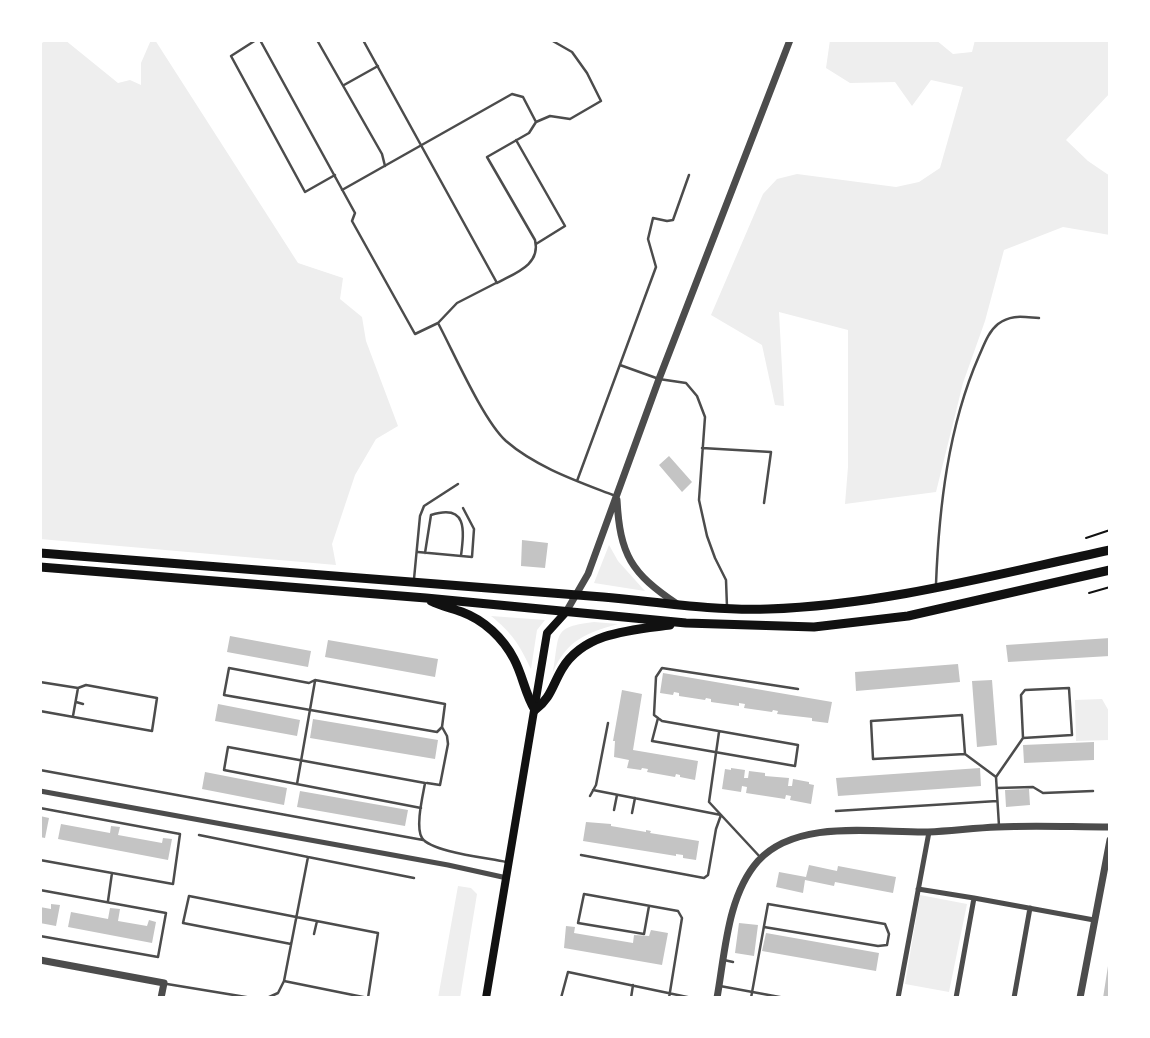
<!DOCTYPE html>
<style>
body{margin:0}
#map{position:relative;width:1150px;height:1038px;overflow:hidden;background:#fff;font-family:Raleway,sans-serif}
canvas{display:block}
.frame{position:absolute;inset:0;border:42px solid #fff;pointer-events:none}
</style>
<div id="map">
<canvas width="1150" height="1038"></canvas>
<div class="frame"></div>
</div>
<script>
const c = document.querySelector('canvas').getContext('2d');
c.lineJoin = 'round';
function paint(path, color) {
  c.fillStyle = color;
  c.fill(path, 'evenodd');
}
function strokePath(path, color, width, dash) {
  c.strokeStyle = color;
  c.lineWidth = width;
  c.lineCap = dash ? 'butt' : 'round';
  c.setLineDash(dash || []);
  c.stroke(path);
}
paint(new Path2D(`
 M47 40H65L118 83 130 80 141 85V63L151 40H155L298 263 343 278 340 299 362 317 366 341 398 426 376 439 355 475 332 544 336 565 40 539V44Z
 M830 40H936L953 54 972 52 975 40H1110V93L1066 140 1088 161 1110 176V235L1063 227 1004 250 985 321 963 383 936 492 845 504 848 467V330L779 312 784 406 775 405 762 345 711 315 763 194 777 179 797 174 896 187 919 182 940 168 963 87 931 80 912 106 895 82 850 83 826 68Z
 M609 545 618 561 645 591 594 583Z
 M491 616 545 620 537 630 531 669C519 644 512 633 491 616Z
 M594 622 618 624C586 633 567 640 553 672 560 633 552 627 594 622Z
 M1102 699 1110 713V740L1076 741 1075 700Z
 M458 886 471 888 477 894 460 998H438Z
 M920 895 967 904 949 992 905 984Z`), '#eee');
paint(new Path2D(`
 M669 456 692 482 682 492 659 465Z
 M522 540 548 543 545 568 521 566Z
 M230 636 311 651 308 667 227 652Z
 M1110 638V656L1008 662 1006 645Z
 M328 640 438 659 435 677 325 657Z
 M958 664 960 682 856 691 855 672Z
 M663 673 832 702 828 723 812 721V718L777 714 778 711 773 710 772 712 744 708 745 704 739 703V706L711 702V699L706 698 705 700 679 696V693L674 692 673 695 660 693Z
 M992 680 997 745 977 747 972 681Z
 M622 690 642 694 633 750 698 761 695 780 680 777V775L676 774 675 777 647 772 648 769 642 768 641 770 627 768 629 760 614 757 615 741H613Z
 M218 704 300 720 297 736 215 721Z
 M313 719 438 740 435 759 310 738Z
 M1094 742V760L1024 763 1023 745Z
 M731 768 745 770 744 778H748L749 771 765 773V776L789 778 788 786H792L793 779 809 782V784L814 785 811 804 790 800 791 796 786 795 785 799 746 793 747 787 742 786 741 792 722 789 725 769 731 770Z
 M980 768 981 786 838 796 836 778Z
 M205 772 287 788 284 805 202 789Z
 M1029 789 1030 805 1006 807 1005 790Z
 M300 791 408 810 405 826 297 807Z
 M40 816 49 818 45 838 40 837Z
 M586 822 611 824V826L646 832V830L651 831 650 833 699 841 696 860 683 858V855L676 854V856L583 841Z
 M61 824 110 833 111 826 120 827 118 835 162 843 163 838 172 839 168 860 58 839Z
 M809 865 837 871 838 866 896 877 893 893 835 882 834 886 805 880 803 893 776 887 779 872 806 877Z
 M51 904 60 905 56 926 40 923V907L51 909Z
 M110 908 120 909 118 921 147 926 149 920 156 922 152 943 68 927 71 912 108 919Z
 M739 923 758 925 754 956 735 953Z
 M566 926 575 927 574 933 633 943 634 935 649 936 651 930 668 933 662 965 564 948Z
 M766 933 879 953 876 971 762 951Z
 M1108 966 1110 998H1103Z`), '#c4c4c4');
strokePath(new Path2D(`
 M1086 538 1110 530
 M1089 593 1110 587`), '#111', 2);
strokePath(new Path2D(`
 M256 40 231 56 305 192 335 175
 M260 40 355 213 352 221 415 334 438 323
 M317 40 382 154 385 166
 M363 40 497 283C515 273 541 265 535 240L487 157 529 133 536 122 550 116 570 119 601 101 587 73 572 52 551 40
 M344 85 378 66
 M516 140 565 226 536 244
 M342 190 512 94 523 97 536 122
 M496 283 457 303 438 323C454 353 483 420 506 441 536 467 577 481 613 495
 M620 365 659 379 686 383 697 396 705 417 699 500 707 536 715 558 726 580 727 607
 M702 448 771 452 764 503
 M577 481 656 267 648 239 653 218 667 221 673 220 689 175
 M418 552 472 557 474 529 463 508
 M425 553 431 515C468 503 464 531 461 556
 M414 579 420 516 424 506 458 484
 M936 584C939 508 948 427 979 356 984 345 988 332 998 324 1011 314 1023 317 1039 318
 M40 682 78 688 86 685 157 698 152 731 40 711
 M76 702 83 704
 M73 716 78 688
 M658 718 652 741 795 766 798 745 662 721 654 715 656 677 662 668 798 689
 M719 732 709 802 761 858
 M965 754 962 715 871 721 873 759 965 754 996 777
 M40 770 423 840
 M427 783 440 785 448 744 447 736 442 727 445 704 315 680 309 683 229 668 224 695 437 732 442 727
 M297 784 315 681
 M997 788 1033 787 1043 793 1093 791
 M590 796 596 785 608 723
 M40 808 180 834 173 884 40 860
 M421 808 224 770 228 747 425 783C423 795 415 827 422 838 431 852 489 858 506 862
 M614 810 617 795
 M836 811 997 801
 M632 813 635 798
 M999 826 996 777 1023 738 1021 695 1025 690 1069 688 1072 735 1023 738
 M199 835 308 857 284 981 278 993 267 998
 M581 855 704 878 708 875 716 829 721 815 593 790
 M308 857 414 878
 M40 890 166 913 158 957 40 936
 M108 901 112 873
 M649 906 644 934 578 923 584 894 678 911 682 918 669 998
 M314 934 317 921
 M724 960 733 962
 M284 981 368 998 378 933 189 896 183 923 291 944
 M167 984 252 998
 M720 986 785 998
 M561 998 568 972 692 998
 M631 998 633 985
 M751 998 768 904 885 924 889 934 887 945 878 946 764 927`), '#4c4c4c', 2.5);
strokePath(new Path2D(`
 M40 791 448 865 507 878
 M918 889 974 898
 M898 998 929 832
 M956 998 974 898 1094 920
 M1014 998 1030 908`), '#4c4c4c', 5);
strokePath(new Path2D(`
 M617 500C620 555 631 573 677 604
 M566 612 588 574 659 379 790 40
 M40 960 164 983 161 998
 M717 998C725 954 727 896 758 861 797 818 877 833 928 832 951 831 974 828 997 827 1035 825 1072 827 1110 827
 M1080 998 1110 840`), '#4c4c4c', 7);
strokePath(new Path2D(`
 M486 998 547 633 566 612`), '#111', 8);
strokePath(new Path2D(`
 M40 553 603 597C658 602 713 611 768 609 884 605 997 574 1110 550
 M40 567 426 598 686 623 814 627 908 616 1110 570
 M431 601C441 606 451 608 462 612 484 620 503 638 514 659 523 676 525 694 535 710 551 698 552 686 562 669 584 632 632 630 670 625`), '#111', 9);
</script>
